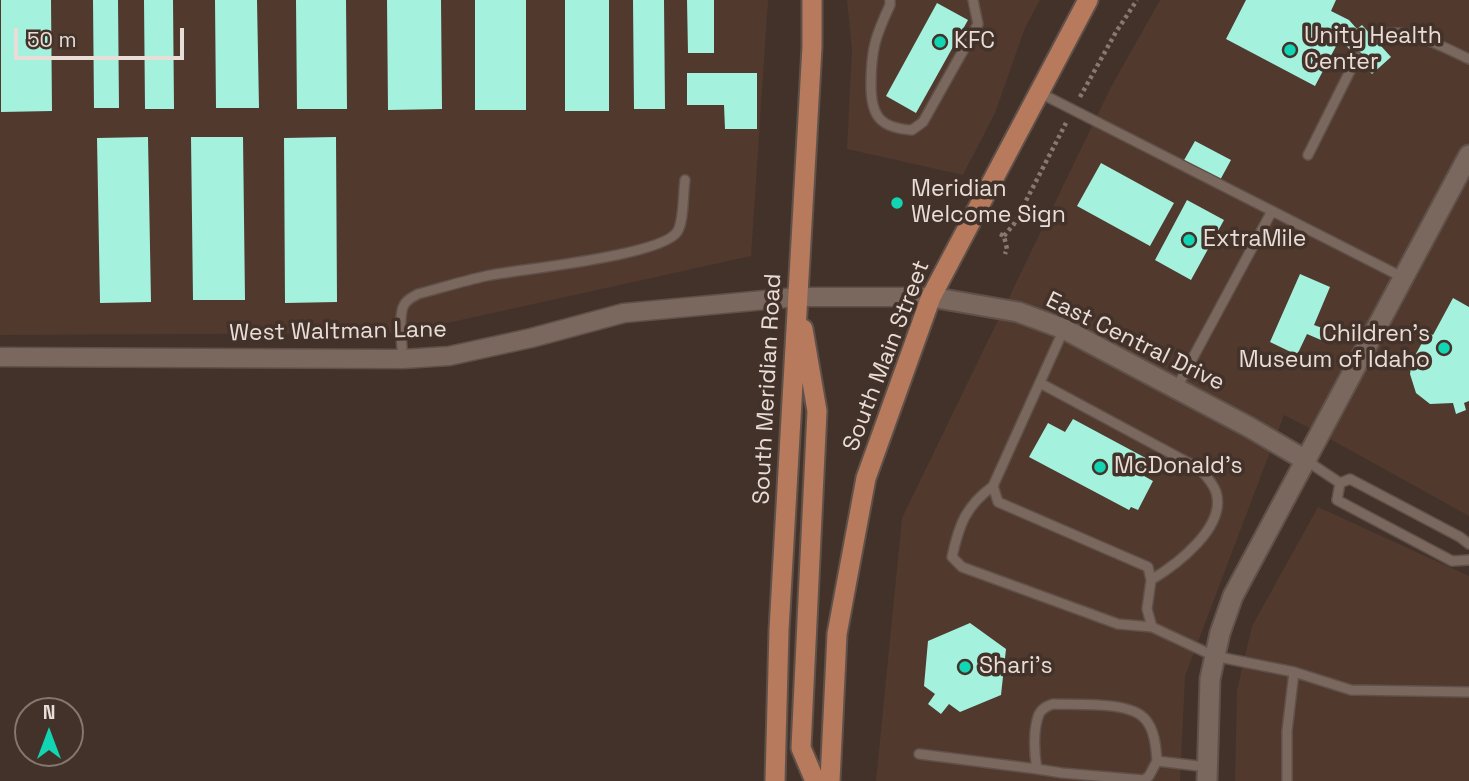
<!DOCTYPE html>
<style>
body{margin:0}
#map{position:relative;width:1469px;height:781px;overflow:hidden;background:#43322a;font-family:"Space Grotesk",sans-serif}
canvas{display:block}
.north{position:absolute;left:14px;top:697px;width:70px;height:70px;box-sizing:border-box;background:#43322a;border:2px solid #857670;border-radius:50%;rotate:0deg;font-size:19px;font-weight:700;line-height:28px;text-align:center;color:#e9ddd8}
.north::after{content:'';display:block;margin:auto;width:24px;height:32px;background:#12d5b4;clip-path:polygon(50% 0,100% 100%,50% 72%,0 100%)}
.scale{position:absolute;left:14px;top:28px;width:170px;height:32px;box-sizing:border-box;border:4px solid #e9ddd8;border-top:0;padding-left:9px;font-size:21px;line-height:24px;white-space:nowrap;color:#e9ddd8;-webkit-text-stroke:5px #43322a;paint-order:stroke}
</style>
<div id="map">
<canvas width="1469" height="781"></canvas>
<div class="north">N</div>
<div class="scale">50 m</div>
</div>
<script>
const c = document.querySelector('canvas').getContext('2d');
c.lineJoin = 'round';
function paint(path, color) {
  c.fillStyle = color;
  c.fill(path, 'evenodd');
}
function strokePath(path, color, width, dash) {
  c.strokeStyle = color;
  c.lineWidth = width;
  c.lineCap = dash ? 'butt' : 'round';
  c.setLineDash(dash || []);
  c.stroke(path);
}
function label(font, color, halo, rows, align = 'center') {
  c.font = font + ' "Space Grotesk",sans-serif';
  c.lineWidth = 7;
  c.setLineDash([]);
  c.textBaseline = 'middle';
  c.strokeStyle = halo;
  c.fillStyle = color;
  for (const [text, x, y, turn = 0] of rows) {
    c.save();
    c.translate(x, y);
    c.rotate((+turn || 0) * Math.PI / 180);
    c.textAlign = isNaN(turn) ? turn : align;
    if (halo) c.strokeText(text, 0, 0);
    c.fillText(text, 0, 0);
    c.restore();
  }
}
paint(new Path2D(`
 M0 0H768L751 256 402 333 0 335Z
 M847 0H1040L1025 28 995 113 963 175 847 149 852 49Z
 M1160 0H1469V516L1321 434 1284 415 1185 676 1180 781H876L902 518 1111 87Z
 M1318 507 1469 576V781H1235L1237 690 1252 626Z`), '#51392e');
paint(new Path2D(`
 M1 0H51L52 111 1 112Z
 M93 0H118L119 108H94Z
 M144 0H173L174 109H145Z
 M215 0H257L259 108H216Z
 M296 0H346L347 109H297Z
 M387 0H441L442 109 388 110Z
 M475 0H526V110H475Z
 M565 0H609V111H565Z
 M633 0H664L665 109H634Z
 M687 0H714V53H688Z
 M1246 0H1336L1331 11 1349 20 1357 29 1362 25 1391 57 1372 74 1343 42 1348 38 1343 33 1315 86 1226 39Z
 M937 3 968 20 916 113 886 96Z
 M687 73H757V129H725L724 105H687Z
 M148 137 151 302 100 303 97 138Z
 M191 137H243L245 300H193Z
 M336 137 337 302 285 303 284 138Z
 M1195 141 1231 160 1219 182 1183 162Z
 M1101 163 1174 203 1150 246 1077 206Z
 M1187 200 1224 220 1191 280 1155 260Z
 M1300 274 1330 287 1314 325 1325 329 1321 340 1307 334 1297 355 1270 342Z
 M1453 298 1469 307V401L1464 403 1466 410 1456 414 1453 403 1430 404 1416 393 1410 374 1412 361 1428 332 1433 335Z
 M1073 419 1155 463 1150 472 1147 470 1144 476 1153 481 1138 510 1131 507 1129 510 1029 457 1048 423 1065 432Z
 M970 623 1006 649 1001 695 960 712 949 704 941 714 928 704 935 694 924 686 928 641Z`), '#a4f2de');
const service = new Path2D(`
 M890 0V5C875 37 871 50 871 85 871 116 880 128 912 130L923 122 978 24 973 0
 M1375 39C1396 20 1447 49 1469 59
 M1040 93 1404 278
 M1308 155 1357 57
 M1064 329 993 486 998 502 1148 567 1151 580 1147 609 1152 627 1214 656 1294 672 1287 731V781
 M403 359C402 347 398 315 404 305 407 299 413 297 418 294 441 288 463 281 486 276 520 269 661 256 677 232 684 223 683 192 685 180
 M1040 383 1200 469C1206 476 1213 483 1216 492 1227 527 1176 565 1151 580
 M1176 389 1272 211
 M1307 461 1340 483
 M1340 483 1337 500 1452 561 1469 560
 M1340 483 1350 479 1460 537 1469 544
 M993 486C966 506 959 524 952 557L962 567 1118 624 1152 627
 M1294 672 1351 690 1469 692
 M919 754 1037 769
 M1157 761 1149 776 1144 780 1062 773 1037 769C1034 753 1033 729 1039 714 1042 708 1047 706 1053 704 1076 705 1130 701 1145 719 1155 730 1156 748 1157 761L1207 767`);
const minor = new Path2D(`
 M0 357 403 359 449 356 531 338 624 313 797 297H931`);
const tertiary = new Path2D(`
 M931 297 1018 312 1064 329 1249 427 1307 461
 M1207 781 1210 679 1220 633 1233 596 1469 155`);
const primary = new Path2D(`
 M803 329 817 411 801 748 815 781
 M775 781 779 630 812 47V0
 M830 781 837 634 866 478 931 297 1088 0`);
strokePath(service, '#5f5149', 12);
strokePath(minor, '#5f5149', 21);
strokePath(tertiary, '#5f5149', 23);
strokePath(primary, '#5f5149', 23);
strokePath(new Path2D(`
 M1080 97 1116 32 1137 0
 M1000 234 1004 236 1007 249 1005 254
 M1004 236 1014 224 1066 123`), '#877871', 4.5, [3.5, 3.5]);
strokePath(service, '#7a675d', 9);
strokePath(minor, '#7a675d', 18);
strokePath(tertiary, '#7a675d', 19);
strokePath(primary, '#b77a5c', 19);
for (const [x, y, r, color] of [
 [940,42,7,"#12d5b4"],
 [1290,50,7,"#12d5b4"],
 [897,203,7,"#12d5b4"],
 [1189,240,7,"#12d5b4"],
 [1444,348,7,"#12d5b4"],
 [1100,467,7,"#12d5b4"],
 [965,667,7,"#12d5b4"]
]) {
  const dot = new Path2D();
  dot.arc(x, y, r, 0, 2 * Math.PI);
  c.fillStyle = color;
  c.fill(dot);
  strokePath(dot, '#43322a', 2.5);
}
label('23px', '#e9ddd8', '#43322a', [
 ["Unity Health",1304,37],
 ["Center",1304,63],
 ["KFC",954,42],
 ["Meridian",911,190],
 ["Welcome Sign",911,216],
 ["ExtraMile",1203,240],
 ["Children's",1430,335,"right"],
 ["Museum of Idaho",1430,361,"right"],
 ["McDonald's",1114,467],
 ["Shari's",979,667]
], 'left');
label('23px', '#e9ddd8', '#43322a', [
 ["West Waltman Lane",338,332,-1],
 ["East Central Drive",1135,342,26],
 ["South Main Street",887,356,-69],
 ["South Meridian Road",768,389,-87]
]);
</script>
